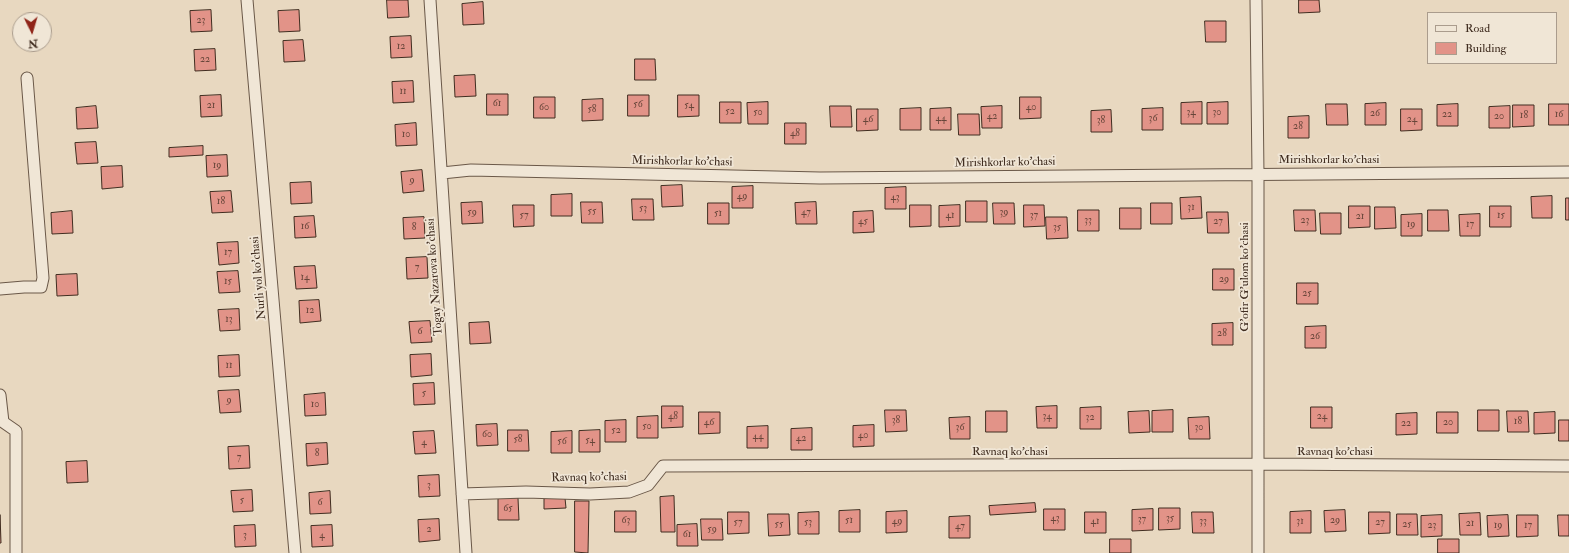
<!DOCTYPE html>
<style>
body{margin:0}
#map{position:relative;width:1569px;height:553px;overflow:hidden;background:#e8d8c0;font-family:"IM FELL Double Pica",serif}
canvas{display:block}
.legend{position:absolute;left:1427px;top:12px;width:130px;height:52px;box-sizing:border-box;background:#f0e6d6;border:1px solid #aa9c8d;margin:0;padding:5px 7px;list-style:none;font-size:12px;color:#402d20}
.legend li{display:flex;align-items:center;gap:8px;height:20px}
.legend b{width:20px;border:1px solid #aa9c8d}
.north{position:absolute;left:12px;top:12px;width:40px;height:40px;box-sizing:border-box;background:#f0e6d6;border:1px solid #aa9c8d;border-radius:50%;rotate:175deg;font-size:11px;font-weight:700;line-height:16px;text-align:center;color:#402d20}
.north::after{content:'';display:block;margin:auto;width:14px;height:18px;background:#8f2418;clip-path:polygon(50% 0,100% 100%,50% 72%,0 100%)}
</style>
<div id="map">
<canvas width="1569" height="553"></canvas>
<ul class="legend">
<li><b style="height:5px;background:#f0e6d6"></b>Road</li>
<li><b style="height:11px;background:#e29388"></b>Building</li>
</ul>
<div class="north">N</div>
</div>
<script>
const c = document.querySelector('canvas').getContext('2d');
c.lineJoin = 'round';
function paint(path, color) {
  c.fillStyle = color;
  c.fill(path, 'evenodd');
}
function strokePath(path, color, width, dash) {
  c.strokeStyle = color;
  c.lineWidth = width;
  c.lineCap = dash ? 'butt' : 'round';
  c.setLineDash(dash || []);
  c.stroke(path);
}
function label(font, color, halo, rows, align = 'center') {
  c.font = font + ' "IM FELL Double Pica",serif';
  c.lineWidth = 3.5;
  c.setLineDash([]);
  c.textBaseline = 'middle';
  c.strokeStyle = halo;
  c.fillStyle = color;
  for (const [text, x, y, turn = 0] of rows) {
    c.save();
    c.translate(x, y);
    c.rotate((+turn || 0) * Math.PI / 180);
    c.textAlign = isNaN(turn) ? turn : align;
    if (halo) c.strokeText(text, 0, 0);
    c.fillText(text, 0, 0);
    c.restore();
  }
}
const building = new Path2D(`
 M387 0H408L409 17 388 18Z
 M1299 0H1319L1320 12 1299 13Z
 M483 2 484 24 463 25 462 4Z
 M211 10 212 31 191 32 190 11Z
 M299 10 300 31 279 32 278 11Z
 M1205 21H1226V42H1206Z
 M411 36 412 57 391 58 390 37Z
 M303 40 305 61 284 62 283 41Z
 M215 49 216 70 195 71 194 50Z
 M635 59H655L656 80H635Z
 M475 75 476 96 455 97 454 76Z
 M413 81 414 102 393 103 392 82Z
 M487 94H508V115H487Z
 M221 95 222 116 201 117 200 96Z
 M628 95H649V116H628Z
 M678 95H699V116L678 117Z
 M534 97H555V118H534Z
 M1020 97H1041V118L1020 119Z
 M603 99V120L582 121V100Z
 M720 102H741V123H720Z
 M768 102V124H748L747 103Z
 M1202 102V124H1181V103Z
 M1228 102V124H1207V103Z
 M1386 103V125H1365V104Z
 M1326 104H1347L1348 125H1327Z
 M1458 104V126H1437V105Z
 M1549 104H1569V125H1549Z
 M1513 105H1534V126L1513 127Z
 M96 106 98 128 77 129 76 108Z
 M830 106H851L852 127H831Z
 M1002 106V128H982L981 107Z
 M1510 106V128H1489V107Z
 M921 108V130H900V109Z
 M951 108V130H930V109Z
 M1163 108V130H1142V109Z
 M857 109H878V130L857 131Z
 M1401 109H1422V130L1401 131Z
 M1111 110 1112 132H1091V111Z
 M958 114H979L980 135H959Z
 M1309 116V138H1288V117Z
 M416 123 417 145 396 146 395 125Z
 M785 123H806V144H785Z
 M96 142 98 163 77 164 75 143Z
 M203 146V155L169 157V148Z
 M227 155 228 176 207 177 206 156Z
 M122 166 123 187 102 189 101 167Z
 M422 170 424 191 403 193 401 172Z
 M311 182 312 203 291 204 290 183Z
 M682 185 683 206 662 207 661 186Z
 M753 186V208H732V187Z
 M906 187V209H885V188Z
 M231 191 233 212 212 213 210 192Z
 M572 194V216H551V195Z
 M1552 196V218H1532L1531 197Z
 M1201 197 1202 218 1181 219 1180 198Z
 M1566 198H1569V220H1566Z
 M632 199H653L654 220H633Z
 M966 201H987V222H966Z
 M482 202 483 223 462 224 461 203Z
 M581 202H602L603 223H582Z
 M816 202 817 224H796L795 203Z
 M708 203H729V224H708Z
 M993 203H1014L1015 224H994Z
 M1151 203H1172V224H1151Z
 M513 205H534V226L514 227Z
 M910 205H931V226L910 227Z
 M960 205V226L939 227V206Z
 M1024 205H1044L1045 226 1024 227Z
 M1349 206H1370V227L1349 228Z
 M1490 206H1511V227H1490Z
 M1375 207H1395L1396 228 1375 229Z
 M1120 208H1141V229H1120Z
 M1078 210H1099V231H1078Z
 M1294 210H1315L1316 231H1295Z
 M1428 210H1448L1449 231H1428Z
 M72 211 73 233 52 234 51 213Z
 M873 211 874 232 853 233V212Z
 M1207 212H1228L1229 233H1208Z
 M1320 213H1341V234H1321Z
 M1422 214V236H1401V215Z
 M1480 214V236H1460L1459 215Z
 M314 216 316 237 295 238 294 217Z
 M424 217 425 238 404 239 403 218Z
 M1046 217H1067L1068 238 1047 239Z
 M238 242 239 263 219 265 217 243Z
 M427 257 428 278 407 279 406 258Z
 M315 266 317 288 296 289 294 267Z
 M1213 269H1234V290H1213Z
 M238 271 240 292 219 293 217 272Z
 M77 274 78 295 57 296 56 275Z
 M1297 283H1318V304H1297Z
 M319 300 321 321 300 323 299 301Z
 M239 309 240 330 220 331 218 310Z
 M430 321 432 342 411 343 409 322Z
 M489 322 491 343 470 344 469 323Z
 M1233 323V345H1212V324Z
 M1326 326V348H1305V327Z
 M431 354 432 375 411 377 410 355Z
 M239 355 240 376 219 377 218 356Z
 M434 383 435 404 414 405 413 384Z
 M239 390 241 412 220 413 218 391Z
 M325 393 326 415 305 416 304 395Z
 M662 406H683V427L662 428Z
 M1057 406V428H1037L1036 407Z
 M1101 407V429H1080V408Z
 M1311 407H1332V428H1311Z
 M885 410H906L907 431 886 432Z
 M1173 410V432H1152V411Z
 M1478 410H1499V431H1478Z
 M986 411H1007V432H986Z
 M1149 411 1150 432 1129 433 1128 412Z
 M1507 411H1528L1529 432H1508Z
 M699 412H720V433L699 434Z
 M1437 412H1458V433H1437Z
 M1555 412V433L1534 434V413Z
 M1417 413V434L1396 435V414Z
 M658 416V438H637V417Z
 M970 417V439H950L949 418Z
 M1209 417 1210 439H1189L1188 418Z
 M626 420V442H605V421Z
 M1559 420H1569V441H1559Z
 M497 424 498 445 477 446 476 425Z
 M874 425V446L853 447V426Z
 M768 426V448H747V427Z
 M812 428V450H791V429Z
 M508 430H528L529 451H508Z
 M600 430V452H579V431Z
 M434 431 436 453 415 454 413 432Z
 M572 431V453H551V432Z
 M327 443 328 464 307 466 306 444Z
 M249 446 250 468 229 469 228 447Z
 M87 461 88 482 67 483 66 462Z
 M439 475 440 496 419 497 418 476Z
 M252 490 253 511 233 512 231 491Z
 M330 491 331 513 310 514 309 493Z
 M674 496 675 532H661L660 497Z
 M518 498 519 520H498V499Z
 M565 498 566 508 544 509V499Z
 M575 501H589L588 553 575 552Z
 M1035 503 1036 512 990 515 989 506Z
 M1159 508H1180V529L1159 530Z
 M1044 509H1065V530H1044Z
 M1153 509V530L1132 531V510Z
 M860 510V532H839V511Z
 M1345 510 1346 531 1325 532 1324 511Z
 M615 511H636V532H615Z
 M907 511V532L886 533V512Z
 M1311 511V533H1290V512Z
 M728 512H749V533L728 534Z
 M819 512V534H798V513Z
 M1085 512H1106V533H1085Z
 M1192 512H1213L1214 533H1193Z
 M1369 512H1390V533L1369 534Z
 M1480 513 1481 535H1460L1459 514Z
 M768 514H789L790 535 769 536Z
 M1397 514H1417L1418 535H1397Z
 M0 515 1 543H0Z
 M1442 515V536L1421 537V516Z
 M1508 515 1509 536 1488 537 1487 516Z
 M1517 515H1538V536L1517 537Z
 M1558 515H1569V536H1559Z
 M970 516V538H949V517Z
 M439 519 440 540 419 542 418 520Z
 M701 519H722L723 540H702Z
 M697 524 698 546H677V525Z
 M255 525 256 546 235 547 234 526Z
 M332 525 333 546 312 547 311 526Z
 M1110 539H1131V553H1110Z
 M1438 539H1459V553H1438Z`);
paint(building, '#e29388');
strokePath(building, '#402d20', 1);
const minor = new Path2D(`
 M247 0 295 553
 M430 0 466 553
 M1256 0 1258 174V553
 M442 173 471 170 820 178 1569 172
 M0 289 24 287H41L43 278 27 78
 M0 395 3 422 16 431V553
 M462 494 526 492 590 494 629 492 648 485 663 466 1259 464 1569 466`);
strokePath(minor, '#6a5848', 13);
strokePath(minor, '#f0e6d6', 11);
label('10px', '#68463a', null, [
 ["23",201,21],
 ["12",401,47],
 ["22",205,60],
 ["11",403,92],
 ["61",497,104],
 ["56",638,105],
 ["21",211,106],
 ["54",689,106],
 ["60",544,108],
 ["40",1031,108],
 ["58",592,110],
 ["52",730,112],
 ["50",758,113],
 ["34",1191,113],
 ["30",1217,113],
 ["26",1375,114],
 ["22",1447,115],
 ["16",1559,115],
 ["18",1524,116],
 ["42",992,117],
 ["20",1499,117],
 ["44",941,119],
 ["36",1153,119],
 ["46",868,120],
 ["24",1412,120],
 ["38",1101,121],
 ["28",1298,127],
 ["48",795,134],
 ["10",406,135],
 ["19",217,166],
 ["9",412,181],
 ["49",742,197],
 ["43",895,198],
 ["18",221,202],
 ["31",1191,208],
 ["53",643,209],
 ["55",592,212],
 ["59",472,213],
 ["47",806,213],
 ["39",1004,213],
 ["51",718,214],
 ["57",524,216],
 ["41",950,216],
 ["37",1034,216],
 ["15",1501,216],
 ["21",1360,217],
 ["33",1088,221],
 ["23",1305,221],
 ["45",863,222],
 ["27",1218,222],
 ["19",1411,225],
 ["17",1470,225],
 ["16",305,227],
 ["8",414,228],
 ["35",1057,228],
 ["17",228,253],
 ["7",417,268],
 ["14",305,278],
 ["29",1224,280],
 ["15",228,282],
 ["25",1307,294],
 ["12",310,311],
 ["13",229,320],
 ["6",420,332],
 ["28",1222,334],
 ["26",1315,337],
 ["11",229,366],
 ["5",424,394],
 ["9",229,401],
 ["10",315,405],
 ["48",673,417],
 ["34",1047,417],
 ["24",1322,417],
 ["32",1090,418],
 ["38",896,421],
 ["18",1518,422],
 ["46",709,423],
 ["20",1448,423],
 ["22",1406,424],
 ["50",647,427],
 ["36",960,428],
 ["30",1199,428],
 ["52",616,431],
 ["60",487,435],
 ["40",863,436],
 ["44",758,437],
 ["42",801,439],
 ["58",518,440],
 ["54",590,441],
 ["56",562,442],
 ["4",424,443],
 ["8",317,454],
 ["7",239,458],
 ["3",429,486],
 ["5",242,501],
 ["6",320,503],
 ["65",508,509],
 ["43",1055,519],
 ["35",1170,519],
 ["37",1142,520],
 ["63",626,521],
 ["51",849,521],
 ["29",1335,521],
 ["49",897,522],
 ["41",1095,522],
 ["33",1203,522],
 ["31",1300,522],
 ["57",738,523],
 ["53",808,523],
 ["27",1380,523],
 ["21",1470,524],
 ["55",779,525],
 ["25",1407,525],
 ["23",1432,526],
 ["19",1498,526],
 ["17",1528,526],
 ["47",960,527],
 ["2",429,530],
 ["59",712,530],
 ["61",687,535],
 ["3",245,536],
 ["4",322,536]
]);
label('12px', '#402d20', '#f0e6d6', [
 ["Mirishkorlar ko'chasi",1329,160],
 ["Mirishkorlar ko'chasi",682,162,1],
 ["Mirishkorlar ko'chasi",1005,163,-1],
 ["Togay Nazarova ko'chasi",435,277,-94],
 ["G'ofir G'ulom ko'chasi",1245,277,-90],
 ["Nurli yol ko'chasi",259,278,-95],
 ["Ravnaq ko'chasi",1010,452],
 ["Ravnaq ko'chasi",1335,452],
 ["Ravnaq ko'chasi",589,478,-1]
]);
</script>
